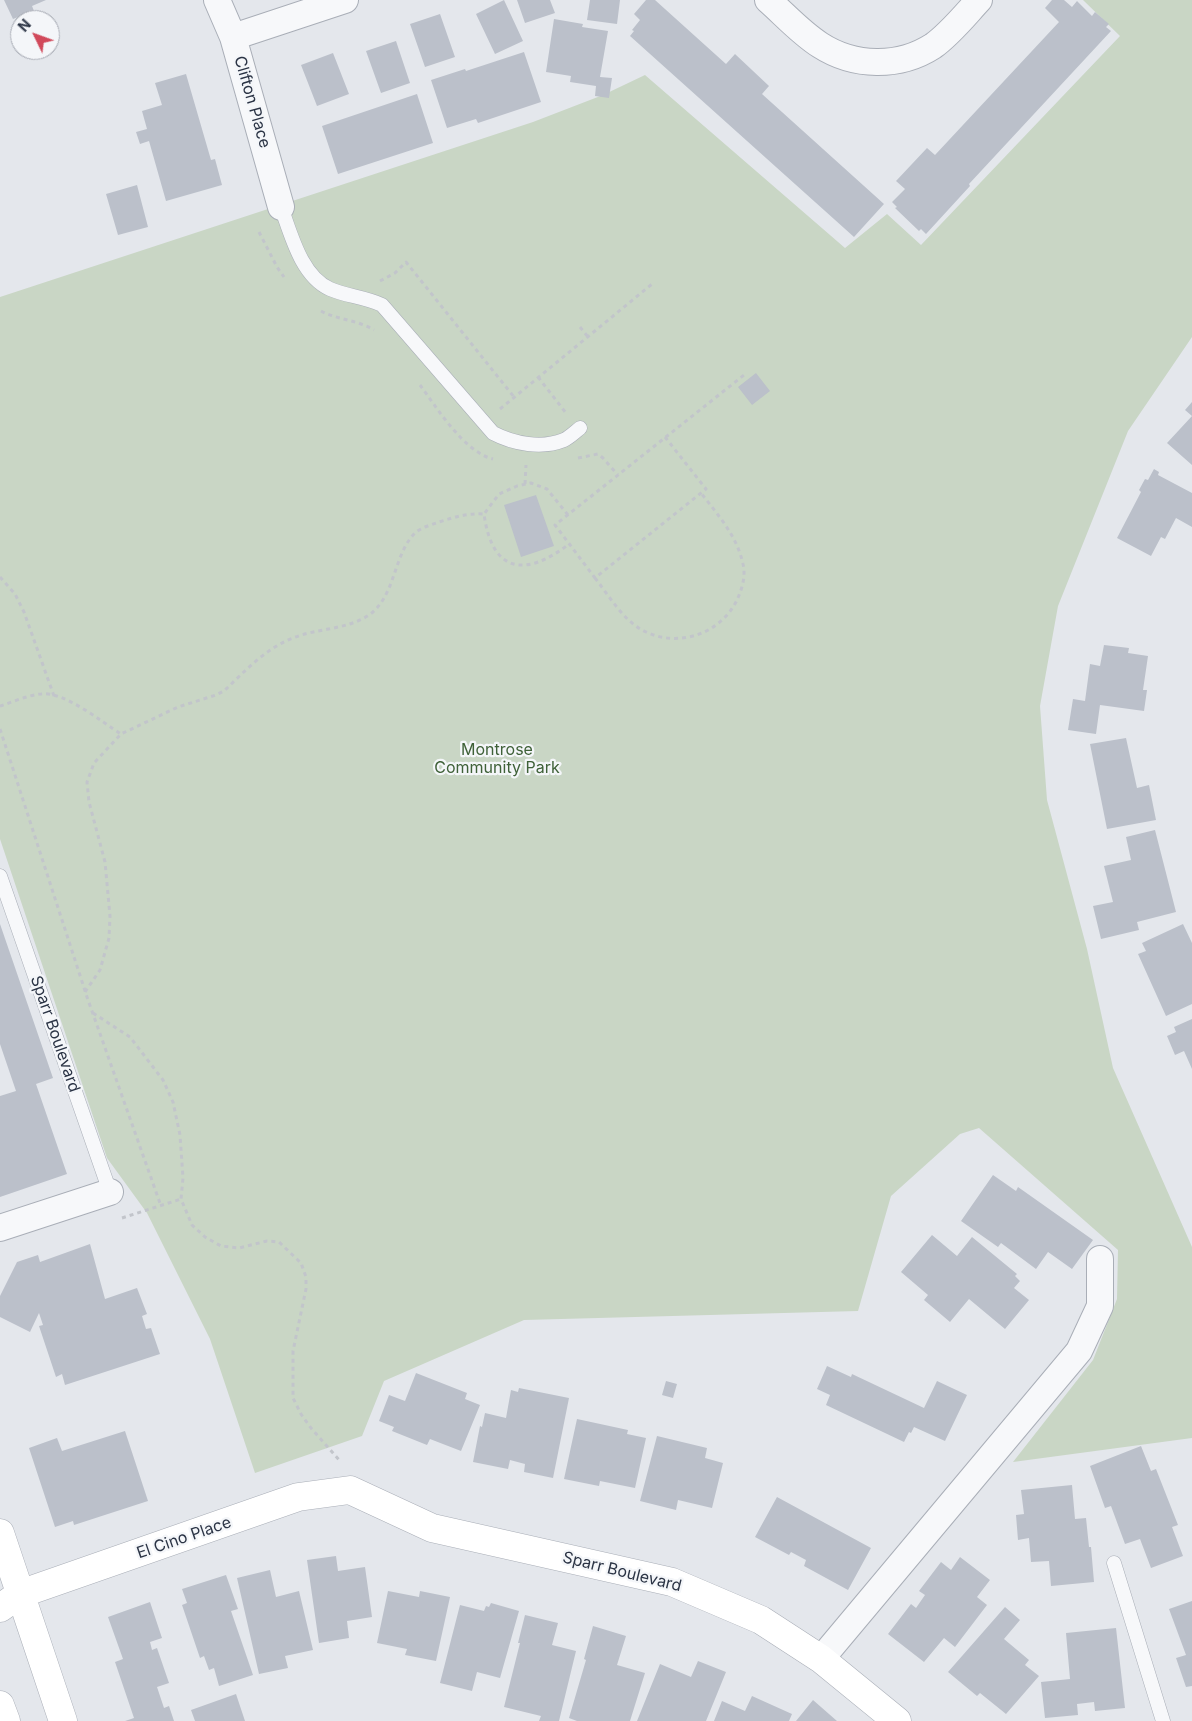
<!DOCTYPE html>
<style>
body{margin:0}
#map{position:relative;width:1192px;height:1721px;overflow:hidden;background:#e4e7ec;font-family:Inter,sans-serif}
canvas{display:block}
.north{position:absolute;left:10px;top:10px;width:50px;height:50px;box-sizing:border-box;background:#f4f6f9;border:1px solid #a4a8b1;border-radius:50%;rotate:312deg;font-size:14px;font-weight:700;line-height:20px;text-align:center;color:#2b3445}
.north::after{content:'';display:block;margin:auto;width:18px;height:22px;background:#d1495b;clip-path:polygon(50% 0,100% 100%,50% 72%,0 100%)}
</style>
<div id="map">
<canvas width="1192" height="1721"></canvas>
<div class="north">N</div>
</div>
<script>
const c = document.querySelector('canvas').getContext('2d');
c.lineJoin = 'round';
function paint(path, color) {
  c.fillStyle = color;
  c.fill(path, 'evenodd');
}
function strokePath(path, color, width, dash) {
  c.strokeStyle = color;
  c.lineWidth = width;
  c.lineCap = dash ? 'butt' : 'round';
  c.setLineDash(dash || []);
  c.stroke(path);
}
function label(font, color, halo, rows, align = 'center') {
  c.font = font + ' Inter,sans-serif';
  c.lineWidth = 4.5;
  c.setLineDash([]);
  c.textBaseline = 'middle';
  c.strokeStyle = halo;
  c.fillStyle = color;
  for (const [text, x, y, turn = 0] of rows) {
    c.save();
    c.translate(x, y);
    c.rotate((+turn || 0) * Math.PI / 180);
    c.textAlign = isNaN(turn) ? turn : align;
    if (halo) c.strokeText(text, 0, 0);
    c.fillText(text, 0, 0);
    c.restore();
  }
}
paint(new Path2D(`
 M1083 0H1192V337L1128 431 1058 606 1040 706 1047 800 1087 949 1113 1068 1192 1247V1438L1013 1462 1093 1360 1117 1299 1118 1250 979 1128 960 1134 891 1196 858 1311 524 1320 384 1381 362 1436 255 1473 210 1339 147 1213 107 1158 0 839V297L533 122 603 95 645 75 845 248 887 214 921 245 1120 36Z`), '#c9d6c5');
paint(new Path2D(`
 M4 0H46L32 6 34 11 13 19Z
 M504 0 523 41 495 54 476 14Z
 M517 0H550L555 13 525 23Z
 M590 0H620L617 24 587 20Z
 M646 0H655L726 64 735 54 769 86 762 94 884 204 854 237 630 36 634 31 632 30 640 20 634 14Z
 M1052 0H1064L1072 7 1077 1 1092 16 1095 12 1109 24 1106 27 1111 31 969 184 970 186 926 234 921 229 919 231 895 208 897 207 892 202 905 189 896 181 927 148 935 155 1059 22 1045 8Z
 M440 14 455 57 425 67 410 24Z
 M554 19 583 24 582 27 608 31 600 77 612 78 609 98 595 96 596 86 570 82 571 76 546 72Z
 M396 41 410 83 381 93 366 51Z
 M524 52 541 102 478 123 476 119 447 128 431 80 465 69 466 71Z
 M333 53 349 94 317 106 301 65Z
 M186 74 211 160 215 159 222 185 166 201 149 141 140 144 136 132 147 129 142 111 162 105 155 83Z
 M417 94 433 143 338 174 322 126Z
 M137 185 148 227 118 235 106 194Z
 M756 373 770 391 752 405 738 387Z
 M1192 402V465L1167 443 1192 416 1185 410Z
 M1154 469 1159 472 1158 475 1192 493V527L1176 518 1165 539 1161 537 1151 556 1117 538 1141 492 1139 490 1145 479 1148 480Z
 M536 495 554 546 521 557 504 505Z
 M1104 645 1129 648 1128 653 1148 656 1143 690H1147L1144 711 1100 705 1096 734 1068 730 1073 699 1085 701 1090 664 1100 666Z
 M1126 738 1137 788 1149 785 1156 820 1107 829 1090 744Z
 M1155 830 1176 912 1137 922 1139 930 1101 939 1093 906 1113 902 1104 866 1131 860 1126 837Z
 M0 924 53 1078 36 1084 67 1174 0 1197V1096L16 1091 0 1044Z
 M1183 924 1192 943V1004L1166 1016 1138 954 1146 951 1142 943Z
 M1192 1019V1069L1184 1051 1175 1055 1167 1036 1176 1032 1174 1027Z
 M993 1175 1016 1191 1018 1187 1093 1240 1072 1269 1048 1252 1036 1269 1001 1243 998 1247 961 1221Z
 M932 1235 957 1256 972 1237 1017 1274 1015 1276 1020 1281 1014 1288 1029 1300 1005 1329 969 1299 950 1322 924 1300 928 1295 901 1272Z
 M90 1244 105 1299 137 1288 147 1314 142 1316 146 1329 151 1328 160 1354 65 1385 62 1374 56 1377 39 1326 43 1325 39 1313 30 1332 0 1317V1296L17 1262 38 1255 40 1262Z
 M827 1366 851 1377 852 1374 924 1408 937 1381 967 1395 945 1441 914 1427 911 1433 909 1432 904 1442 826 1405 830 1395 817 1389Z
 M416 1373 467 1393 465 1399 480 1405 461 1451 430 1439 427 1445 392 1431 394 1427 379 1421 389 1395 405 1401Z
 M666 1381 677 1384 673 1398 662 1395Z
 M519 1388 569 1398 553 1478 524 1472 525 1464 510 1460 508 1469 473 1462 480 1426 482 1427 485 1413 506 1418 511 1390 518 1392Z
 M577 1419 628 1430 627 1434 646 1438 635 1488 600 1481 599 1486 564 1479Z
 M125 1431 148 1501 74 1525 73 1521 55 1527 29 1448 57 1438 62 1451Z
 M657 1436 707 1448 705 1458 723 1463 712 1508 678 1500 676 1510 640 1501Z
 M1141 1446 1151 1471 1156 1469 1178 1525 1172 1527 1183 1556 1151 1568 1140 1539 1125 1544 1111 1506 1105 1508 1090 1466Z
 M1072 1485 1075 1519 1086 1518 1089 1547H1091L1094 1582 1051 1586 1049 1561 1031 1562 1029 1538 1018 1540 1016 1515 1024 1514 1021 1490Z
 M777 1497 871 1548 848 1590 804 1566 806 1560 791 1552 789 1555 755 1537Z
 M336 1556 338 1571 365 1567 372 1617 347 1621 349 1638 319 1643 307 1560Z
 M960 1557 990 1580 977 1597 987 1605 955 1647 944 1638 924 1662 888 1634 911 1604 916 1608 925 1595 919 1591 941 1562 951 1570Z
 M270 1570 276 1597 299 1591 313 1650 285 1656 288 1668 259 1674 237 1578Z
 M226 1575 238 1609 231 1611 253 1675 219 1686 214 1668 209 1670 204 1656 200 1658 182 1605 187 1603 182 1589Z
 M388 1591 419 1597 420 1591 450 1597 436 1661 405 1655 407 1649 377 1643Z
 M1192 1601V1686L1186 1687 1176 1658 1186 1655 1169 1609Z
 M150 1602 162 1638 150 1642 152 1650 157 1648 169 1683 157 1687 164 1708 169 1706 174 1721H125L134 1718 115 1662 123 1659 108 1617Z
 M491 1603 519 1611 500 1678 477 1672 472 1691 440 1683 460 1605 484 1611 486 1606 489 1607Z
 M1005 1607 1020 1620 1004 1639 1029 1660 1025 1665 1039 1676 1006 1714 980 1693 977 1696 948 1672Z
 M525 1615 558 1623 552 1645 576 1651 559 1721H539L541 1716 504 1707 520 1643H518Z
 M593 1626 626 1636 617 1665 645 1673 630 1721H577L569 1718 586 1660 584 1659Z
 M1116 1628 1125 1708 1095 1711 1094 1702 1077 1704 1078 1715 1045 1718 1041 1682 1070 1679 1066 1633Z
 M698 1661 726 1672 706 1721H637L660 1664 691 1677Z
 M236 1694 245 1721H195L191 1710Z
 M752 1696 792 1714 789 1721H714L722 1701 745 1711Z
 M813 1700 837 1721H796Z`), '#bbc0ca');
const lane = new Path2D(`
 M281 207C291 234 301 276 330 289 346 296 365 297 382 305L493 433C514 444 542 449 564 440 570 437 575 432 580 428
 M0 876 110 1192
 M1114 1563 1163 1721`);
const street = new Path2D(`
 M217 0 233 37 281 207
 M768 0C785 15 801 33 820 45 854 67 899 68 933 46 950 34 965 15 979 0
 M233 37 345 0
 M0 1228 110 1192
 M821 1659 1079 1351 1100 1306V1259`);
const secondary = new Path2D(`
 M0 1533 63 1721
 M0 1608 20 1594 298 1497 350 1490 432 1528 672 1582 761 1620 821 1659 897 1721
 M0 1705 6 1721`);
strokePath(lane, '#a9aeb7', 15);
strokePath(street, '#a9aeb7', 28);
strokePath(secondary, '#a9aeb7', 29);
strokePath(new Path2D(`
 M259 232 277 267 284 277
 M380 281 395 273 406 262 514 397
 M321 311C338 320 358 320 374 330
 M580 327 588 337
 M538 377 566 413
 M420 385C437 408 464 452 493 459
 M500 409 652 284
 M665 437 706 489 595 578 555 525C618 475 681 425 744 375
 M578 458 598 454 603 458 618 475
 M525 484 526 465
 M568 515 547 489 531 483 517 486 499 494 484 514C492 573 525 578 569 544
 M0 577 15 594 24 612 54 696
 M595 578C610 597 624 622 646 632 680 648 721 633 737 600 742 589 746 576 743 564 737 536 718 515 701 493
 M0 706C13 702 28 695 41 694 64 691 102 722 121 734
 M0 729 87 997 161 1206
 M85 992 100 970 109 938 110 916 105 862 89 802 87 782 94 763 121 734 178 707 216 695 224 691C244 672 266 648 293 638 317 628 347 630 369 615 396 596 393 555 415 533 422 527 431 525 439 522 455 517 467 513 484 514
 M93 1013 130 1037 163 1080 173 1102 180 1135 183 1178 181 1199 192 1225 205 1237 221 1246 239 1248 267 1241 279 1242 301 1263 306 1277V1289L293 1351V1398L301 1414 311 1428 341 1462
 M122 1218 181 1199`), '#c2c5cb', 3, [4, 4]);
strokePath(lane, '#f7f8fa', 14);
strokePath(street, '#f7f8fa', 26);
strokePath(secondary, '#fff', 28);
label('16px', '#2b3445', '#f4f6f9', [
 ["Clifton Place",252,102,74],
 ["Sparr Boulevard",55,1034,71],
 ["El Cino Place",184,1538,-19],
 ["Sparr Boulevard",622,1572,14]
]);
label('16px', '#3f6138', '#f4f6f9', [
 ["Montrose",497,750],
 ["Community Park",497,768]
]);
</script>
